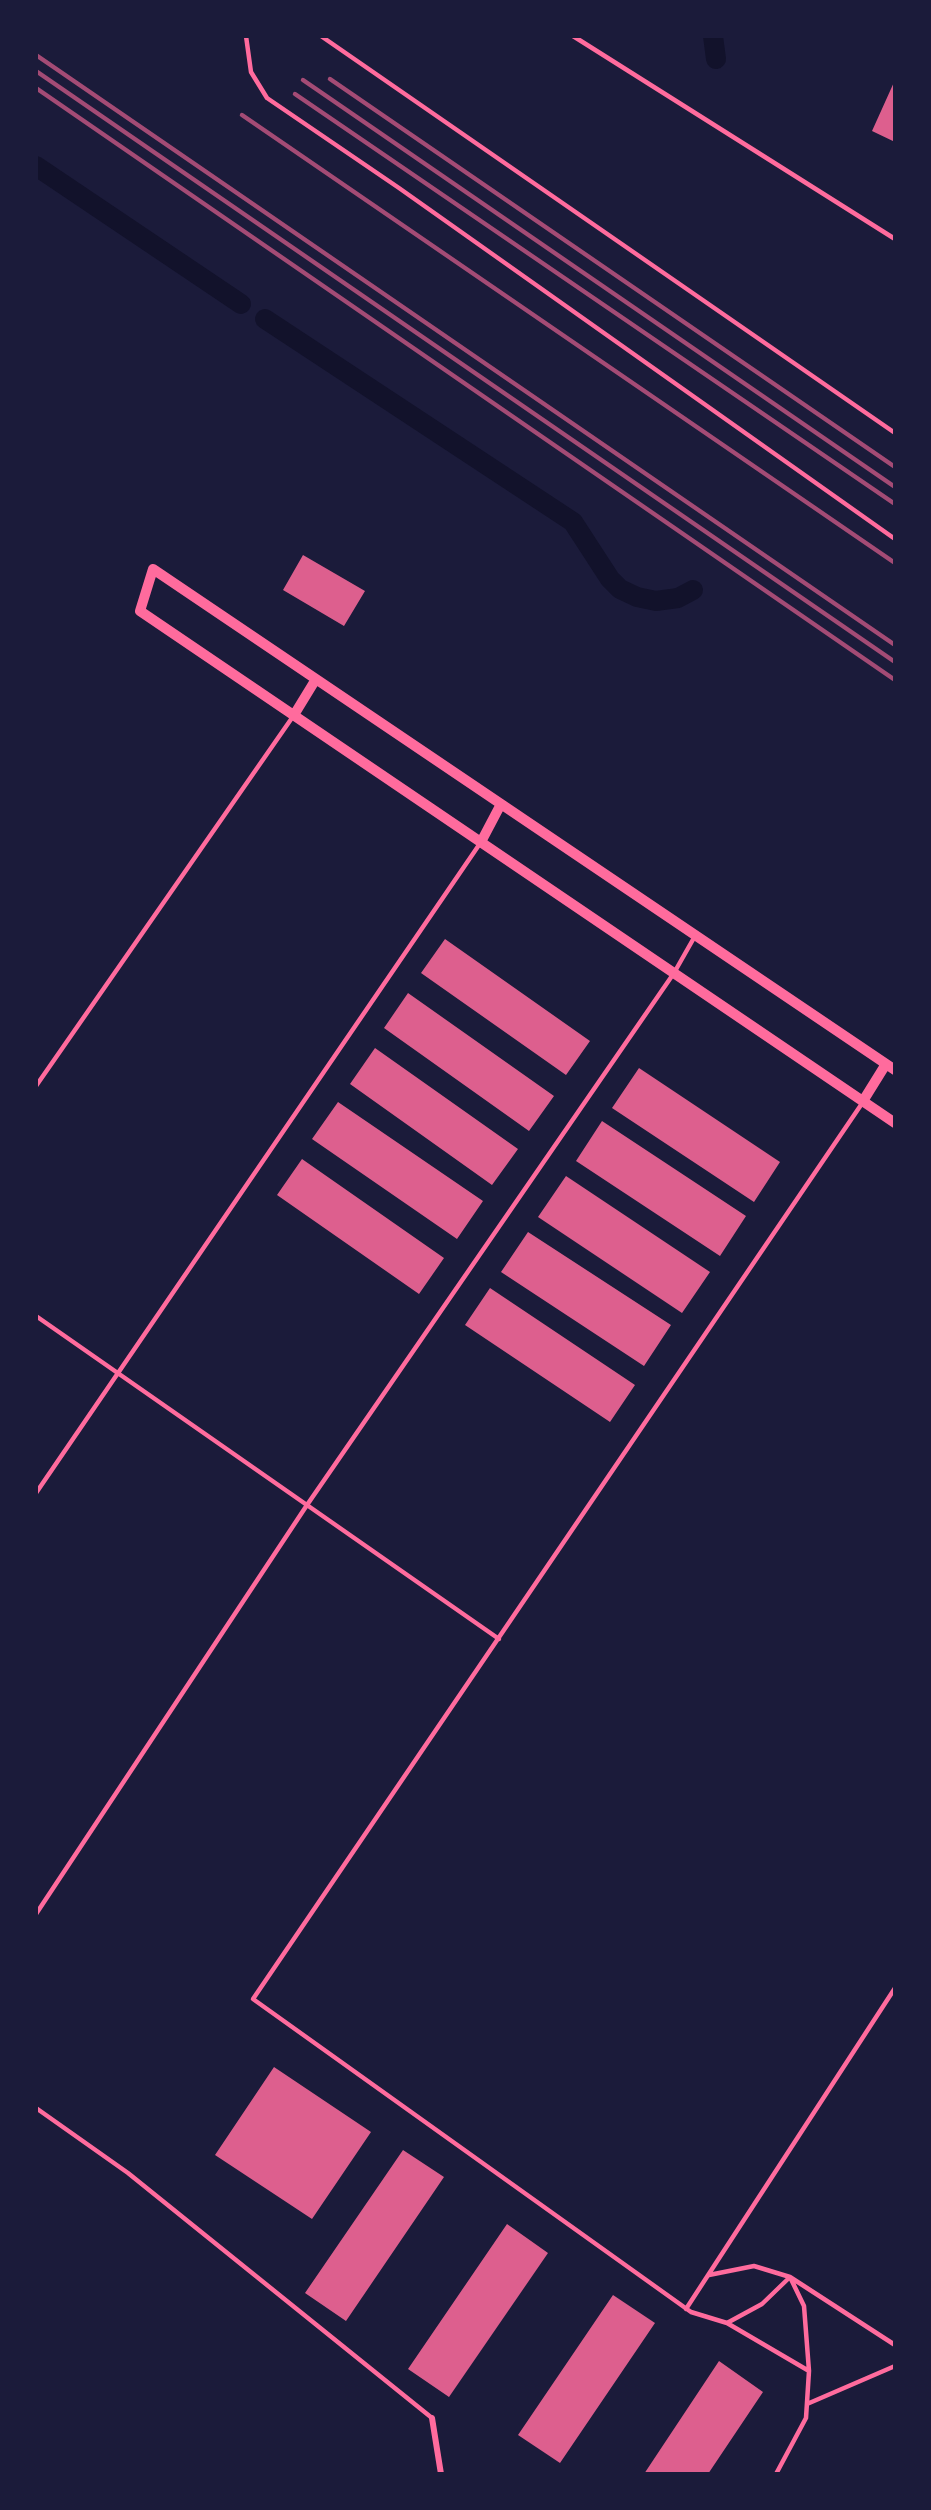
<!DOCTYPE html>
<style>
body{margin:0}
#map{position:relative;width:931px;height:2510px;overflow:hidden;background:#1b1b3a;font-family:Cabin,sans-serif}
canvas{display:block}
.frame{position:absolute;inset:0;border:38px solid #1b1b3a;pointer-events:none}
</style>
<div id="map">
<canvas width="931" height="2510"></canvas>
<div class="frame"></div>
</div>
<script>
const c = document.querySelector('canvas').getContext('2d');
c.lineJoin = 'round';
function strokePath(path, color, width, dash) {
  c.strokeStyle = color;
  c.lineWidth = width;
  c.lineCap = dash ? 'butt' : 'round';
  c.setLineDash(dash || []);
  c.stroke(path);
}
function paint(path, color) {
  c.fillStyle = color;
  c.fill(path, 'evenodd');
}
strokePath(new Path2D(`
 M713 36 716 59
 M36 166 241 304
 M265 319 573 522 610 579 620 589 637 597 656 601 678 598 693 590`), '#12122b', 20);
paint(new Path2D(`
 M895 80V142L872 131Z
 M303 555 365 591 344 626 283 590Z
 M445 939 590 1041 566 1075 421 973Z
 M408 993 554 1096 529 1131 384 1028Z
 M375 1048 518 1149 492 1185 350 1084Z
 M639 1068 780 1162 754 1202 612 1108Z
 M338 1102 483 1201 457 1239 312 1139Z
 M602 1121 746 1216 720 1256 576 1161Z
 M302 1159 444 1258 419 1294 277 1195Z
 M566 1176 710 1272 682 1313 538 1217Z
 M528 1232 671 1325 644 1366 501 1272Z
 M490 1288 635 1385 610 1422 465 1325Z
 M274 2067 371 2132 312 2219 215 2155Z
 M403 2150 444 2177 346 2321 305 2293Z
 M507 2224 548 2253 449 2397 408 2369Z
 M613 2295 655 2323 560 2463 518 2435Z
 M719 2361 763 2392 708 2474H644Z`), '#dd5f8e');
strokePath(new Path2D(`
 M246 36 251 72 267 98 399 188 895 539
 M321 36 895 433
 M573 36 895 239
 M36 1086 294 715
 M863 1102 253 1999 691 2312 727 2323 762 2304 790 2277 895 2345
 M36 1316 499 1639
 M36 1493 481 842
 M36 1914 307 1505 674 973 695 936
 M36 2108 128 2173 432 2418
 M709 2275 754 2266 790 2277 804 2306 809 2371 806 2418 776 2474
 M686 2309 895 1988
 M727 2323 809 2371
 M807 2404 895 2366`), '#ff6b9d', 4.5);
strokePath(new Path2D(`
 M432 2418 441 2474`), '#ff6b9d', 6);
strokePath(new Path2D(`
 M294 715 316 679
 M481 842 501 804
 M895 1070 153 569 140 611 895 1123
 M863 1101 886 1064`), '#ff6b9d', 10);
strokePath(new Path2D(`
 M36 55 895 645
 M36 71 895 662
 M330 79 895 467
 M303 80 895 487
 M36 88 895 680
 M295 94 895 504
 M242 115 895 563`), '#a44b75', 4.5);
</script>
